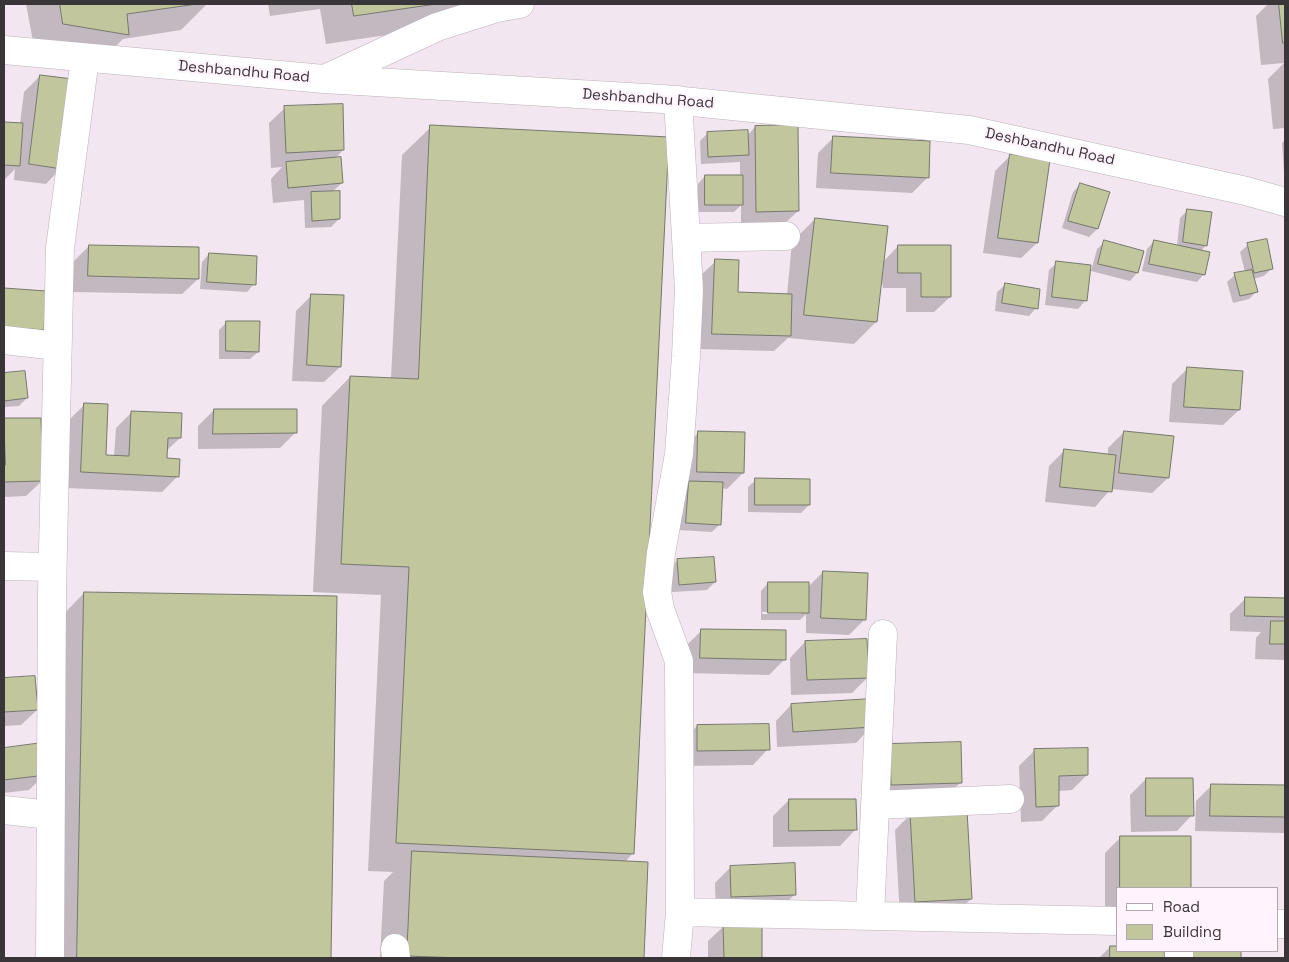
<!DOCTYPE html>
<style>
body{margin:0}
#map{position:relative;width:1289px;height:962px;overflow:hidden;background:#f2e6f0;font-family:"Space Grotesk",sans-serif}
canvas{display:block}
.frame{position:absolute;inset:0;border:5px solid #393538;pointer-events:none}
.legend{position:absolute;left:1116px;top:887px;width:162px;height:65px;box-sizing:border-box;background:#fff3fd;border:1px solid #b0a7ae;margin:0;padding:6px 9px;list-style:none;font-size:15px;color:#393538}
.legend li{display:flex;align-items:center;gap:10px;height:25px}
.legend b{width:25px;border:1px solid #b0a7ae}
</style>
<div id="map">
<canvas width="1289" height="962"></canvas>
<div class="frame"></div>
<ul class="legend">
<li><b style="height:6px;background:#fff"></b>Road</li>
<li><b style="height:14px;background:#c1c69c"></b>Building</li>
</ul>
</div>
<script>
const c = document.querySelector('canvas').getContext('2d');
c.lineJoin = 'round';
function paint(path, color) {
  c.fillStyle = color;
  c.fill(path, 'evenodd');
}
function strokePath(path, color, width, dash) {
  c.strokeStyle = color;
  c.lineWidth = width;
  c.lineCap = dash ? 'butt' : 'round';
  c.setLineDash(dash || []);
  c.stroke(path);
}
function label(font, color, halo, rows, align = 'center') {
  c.font = font + ' "Space Grotesk",sans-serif';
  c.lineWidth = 4.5;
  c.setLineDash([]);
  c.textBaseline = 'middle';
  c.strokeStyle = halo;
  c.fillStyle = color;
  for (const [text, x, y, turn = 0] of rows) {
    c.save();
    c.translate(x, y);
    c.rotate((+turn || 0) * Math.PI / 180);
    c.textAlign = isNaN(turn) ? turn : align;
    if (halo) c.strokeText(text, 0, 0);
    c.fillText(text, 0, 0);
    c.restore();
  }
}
paint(new Path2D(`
 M26 4H207L181 30 123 39 99 63 35 52Z
 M268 4H510L495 19 326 44 320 9 270 16Z
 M1268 4H1285V128L1273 129 1268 79 1284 63 1261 65 1256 16Z
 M40 76 61 168 46 184 14 180 15 169 4 180V123L20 124 24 92Z
 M285 108 343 150 335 159 342 183 332 192 339 219 331 227 305 228 304 200 273 203 271 179 282 167 271 168 269 123Z
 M431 127 633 853 624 863 647 864 642 958H380L384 881 393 872 368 871 381 595 313 592 322 406 350 377 391 379 402 155Z
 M755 127 798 211 782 226 741 227V205L734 212H698V184L705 176H740V162L701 164 700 141 708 133 747 136Z
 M834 137 927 178 912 193 816 188 818 153Z
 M1285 140V187L1282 143Z
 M1011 155 1037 243 1021 258 983 253 995 171Z
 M1081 184 1108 193 1097 229 1089 237 1062 228 1073 192Z
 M1188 210 1206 245 1201 251 1204 274 1197 282 1142 271 1147 249 1154 241 1177 246 1180 218Z
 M815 219 883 262 898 246 950 297 934 312H906V288H883L882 281H881L876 322 854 344 788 338 774 351 697 349 700 276 716 261 737 293 787 295 792 242Z
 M1105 242 1137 273 1130 281 1091 271 1097 249Z
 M1248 245 1272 268 1264 276 1253 279 1256 292 1249 299 1233 303 1227 282 1235 275 1245 272 1240 252Z
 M89 246 198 279 182 294 73 292V262Z
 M209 254 254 284 247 292 200 289 202 262Z
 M1057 263 1089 266 1085 301 1078 309 1045 305 1049 270Z
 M1005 285 1036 308 1029 316 995 311 997 292Z
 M4 289 45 293 42 330 27 345 4 344Z
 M312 295 340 367 324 382 292 381 296 311Z
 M227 322 258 352 250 359H219V330Z
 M1188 368 1239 410 1223 425 1169 422 1172 384Z
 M24 372 27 398 19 406 4 407V374Z
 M85 404 105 456 114 457 116 428 132 412 180 438 166 451V459L178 476 162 492 66 488 69 420Z
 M214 410 295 433 280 448 198 449V426Z
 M5 420 42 481 26 496 4 497Z
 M699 432 743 473 727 489 721 488 720 524 712 532 679 530 683 448Z
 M1124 432 1168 478 1152 493 1111 489 1095 507 1045 502 1049 466 1065 450 1108 455V448Z
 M756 480 809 505 801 513 748 512V487Z
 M678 560 715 582 707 590 672 592 670 568Z
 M823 572 864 620 849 635 806 633V614L800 620H761V591L768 583 807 588ZM762 612H801V614H762Z
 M84 593 336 597 329 958H50L56 622Z
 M1246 598 1285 599V660L1255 659 1256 638 1261 632 1230 631V614Z
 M702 630 785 659 769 675 685 673 686 646Z
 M805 642 868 677 852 693 791 695 790 658Z
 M34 677 37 710 21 725 4 726V679Z
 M791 705 871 727 856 743 777 747 776 721Z
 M697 726 768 749 753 765 682 766V742Z
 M41 745 44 775 29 790 4 793V749Z
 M1035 750 1087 775 1072 790 1058 791V805L1042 821 1021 822 1019 766Z
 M875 761 961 782 945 798 876 800Z
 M1146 779 1192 815 1177 831 1131 832 1130 795Z
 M1212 785 1285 787V833L1195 831 1196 801Z
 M789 800 855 830 840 846 773 847V816Z
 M911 814 971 899 955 914 900 917 895 830Z
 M1121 837H1190V888H1118V907H1105V853Z
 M731 867 795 894 779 910 716 912 715 883Z
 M760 925 761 958H708V941L724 926Z
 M1110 947 1118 951H1163V958H1099Z
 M1176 951H1240V958H1176Z`), '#0003');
const building = new Path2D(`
 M60 4H197L127 14 129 35 63 24Z
 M352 4H436L354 16Z
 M1279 4H1285V43H1283Z
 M40 75 73 79 62 169 29 164Z
 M343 104 344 150 286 153 284 106Z
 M4 122 23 123 20 166 4 165Z
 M430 125 669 137 634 854 396 843 409 567 341 564 350 376 418 379Z
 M798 125 799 211 756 212 755 126Z
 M748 130 749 155 708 157 707 132Z
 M833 136 930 141 929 178 831 173Z
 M1010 154 1050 160 1038 243 998 238Z
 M341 157 343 183 288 188 286 162Z
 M705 175H743V205H705Z
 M1080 183 1110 192 1098 229 1068 221Z
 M340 191V219L312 221 311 192Z
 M1187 209 1212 212 1207 246 1183 242Z
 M815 218 888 226 877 322 804 315Z
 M1267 239 1273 269 1254 273 1247 243Z
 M1104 240 1144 251 1138 273 1098 264Z
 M1154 240 1210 252 1205 275 1149 264Z
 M89 245 199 247V279L88 276Z
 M898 245H951V297H921V273H898Z
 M209 253 257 256 256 285 207 282Z
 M715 259 739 260 738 292 792 294 791 336 712 334Z
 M1056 261 1091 265 1087 301 1052 297Z
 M1252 270 1258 292 1240 296 1234 273Z
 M1005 283 1040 289 1038 309 1002 303Z
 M4 288 46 291 44 330 4 327Z
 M311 294 344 295 341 367 307 365Z
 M226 321H260L259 352 226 351Z
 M1187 367 1243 371 1240 410 1184 407Z
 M25 371 28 398 4 401V373Z
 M84 403 108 404 106 455 129 456 131 411 182 413 181 438H168L167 458 180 459 179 477 81 472Z
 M214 409H297V433L213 434Z
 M4 418H41L43 481 4 482V465H5Z
 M698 431 745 432 744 473 697 472Z
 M1124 431 1174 436 1169 478 1119 473Z
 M1064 449 1116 455 1112 492 1060 487Z
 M755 478 810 479V505H755Z
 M689 481 723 482 721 525 686 523Z
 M714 557 716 582 679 585 677 559Z
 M823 571 868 573 866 620 821 618Z
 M768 582H809V613H768Z
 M84 592 337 596 331 958H77Z
 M1245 597 1285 598V617L1245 616Z
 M1271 621H1285V644H1270Z
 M701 629 786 630V660L700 658Z
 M867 639 869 678 807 680 805 641Z
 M35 676 38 710 4 712V678Z
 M871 699 873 727 793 732 791 704Z
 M769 724 770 750 697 751V725Z
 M961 742 962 783 891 785 890 744Z
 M42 743 46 775 4 780V748Z
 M1088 748V775L1059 776V806L1036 807 1034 749Z
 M1146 778H1193L1194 816H1146Z
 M1211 784 1285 785V817L1210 816Z
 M789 799H856L857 830 789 831Z
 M967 810 972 899 915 902 910 813Z
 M1120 836H1191V888H1120Z
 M412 851 648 862 644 958H461L407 956Z
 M795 863 796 895 731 897 730 866Z
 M762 923V958H724L723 924Z
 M1110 946H1118V951H1164L1165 958H1110Z
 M1191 951H1241V958H1191Z`);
paint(building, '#c1c69c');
strokePath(building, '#76786c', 1);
const minor = new Path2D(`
 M4 50 324 79 663 99 969 130 1246 191 1285 202
 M327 78 437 27 497 8 520 4
 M686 238 786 236
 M4 340 57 346
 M4 566 52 567
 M875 805 1010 799
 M4 810 50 815
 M680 912 1118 921
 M870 916 883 634
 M1278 924H1285
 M395 948 396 958
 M50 958 52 593 60 248 85 58
 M676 958 680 912 679 661 660 609 657 592 661 553 679 454 686 356 689 289 678 100
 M1179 958V951`);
strokePath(minor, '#bcb1ba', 29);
strokePath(minor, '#fff', 28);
label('15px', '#393538', '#fff3fd', [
 ["Deshbandhu Road",244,72,5],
 ["Deshbandhu Road",648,99,4],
 ["Deshbandhu Road",1050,147,12]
]);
</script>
